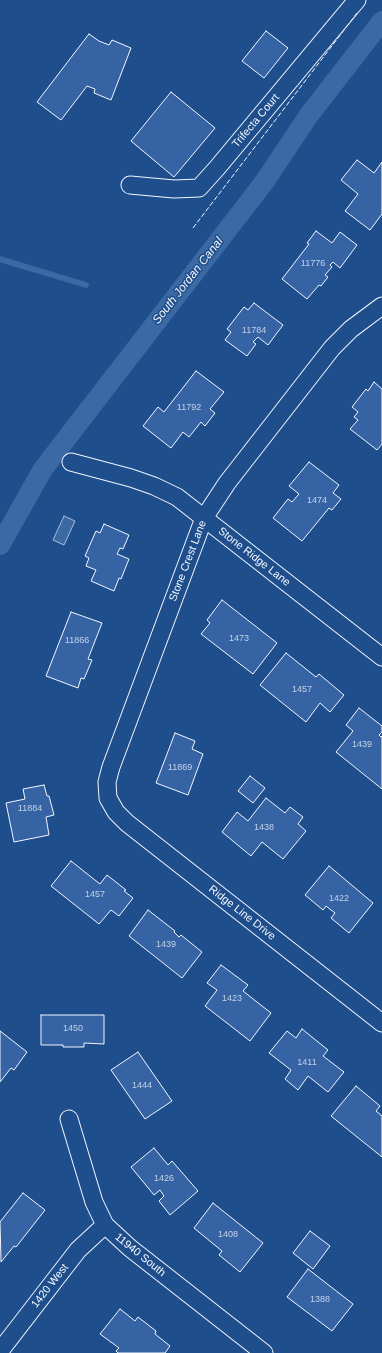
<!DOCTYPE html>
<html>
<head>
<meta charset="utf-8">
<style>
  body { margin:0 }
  canvas { display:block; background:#1f4e8c }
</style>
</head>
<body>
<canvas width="382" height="1353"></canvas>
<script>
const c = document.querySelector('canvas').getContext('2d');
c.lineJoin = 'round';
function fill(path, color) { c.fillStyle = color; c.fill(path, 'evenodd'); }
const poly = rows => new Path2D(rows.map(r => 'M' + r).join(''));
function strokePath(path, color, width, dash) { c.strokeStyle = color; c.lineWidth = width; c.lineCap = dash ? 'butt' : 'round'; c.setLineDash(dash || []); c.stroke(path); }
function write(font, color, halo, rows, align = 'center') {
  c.font = font + ' Arial,sans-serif'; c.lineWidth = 3; c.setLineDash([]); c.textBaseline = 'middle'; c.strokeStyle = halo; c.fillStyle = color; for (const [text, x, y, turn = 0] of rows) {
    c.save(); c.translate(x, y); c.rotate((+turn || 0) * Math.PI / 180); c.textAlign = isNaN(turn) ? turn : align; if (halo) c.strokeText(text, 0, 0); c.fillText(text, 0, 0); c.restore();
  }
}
const water = poly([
  [64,516,75,521,64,545,53,540,64,516]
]);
fill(water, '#3b69a3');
strokePath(water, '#a8bbd7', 1);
strokePath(poly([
  [0,259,86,285]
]), '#3b69a3', 6);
strokePath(poly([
  [0,545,43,469,265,181,309,115,382,21]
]), '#3b69a3', 20);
const building = poly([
  [266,31,288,48,264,78,242,61,266,31],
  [89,34,99,41,109,45,112,40,131,48,111,100,94,93,95,89,87,86,61,120,37,102,89,34],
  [171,92,215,128,174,177,131,141,171,92],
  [357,160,374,173,382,162,382,214,370,230,345,211,358,194,341,180,357,160],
  [316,231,332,243,340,232,357,245,340,268,333,262,330,265,332,267,325,275,328,277,321,286,319,285,307,299,282,279,309,244,307,243,316,231],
  [254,303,283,325,268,345,258,337,253,342,256,344,247,356,225,340,231,332,227,329,244,307,248,310,254,303],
  [196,371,224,392,210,409,215,413,205,426,201,422,189,437,183,432,171,448,143,426,158,407,164,412,196,371],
  [374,382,382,389,382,444,377,450,350,429,358,420,354,417,358,412,352,407,366,389,368,391,374,382],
  [309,462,339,485,333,493,341,499,332,510,329,508,302,541,273,518,288,499,292,502,299,494,289,486,309,462],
  [104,524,129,535,123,549,120,548,117,554,129,559,121,579,119,578,114,591,91,581,96,570,86,566,89,558,85,556,96,531,100,533,104,524],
  [222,600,277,643,253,674,201,634,210,623,207,620,222,600],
  [71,612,102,623,88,659,92,660,84,679,81,678,78,688,46,676,71,612],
  [286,653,316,677,319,674,344,695,330,712,320,703,306,722,260,685,286,653],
  [359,708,382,726,382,732,379,735,381,737,382,736,382,789,336,752,353,731,346,725,359,708],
  [175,733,195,741,192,749,203,754,188,795,156,783,175,733],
  [250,776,265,788,253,803,238,791,250,776],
  [44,785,47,796,49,796,54,815,46,817,49,835,14,842,6,803,25,799,23,789,44,785],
  [266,798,285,813,290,807,303,817,298,824,306,831,283,859,262,842,251,856,222,832,237,812,248,821,266,798],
  [71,861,100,884,107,875,126,890,124,891,133,898,119,916,111,910,99,924,51,886,71,861],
  [329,866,373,903,349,933,331,918,335,913,326,906,323,910,305,895,329,866],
  [148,910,175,931,174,932,179,937,181,935,202,952,182,978,129,936,148,910],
  [221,965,248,985,243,991,271,1013,250,1041,205,1006,217,990,207,983,221,965],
  [41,1015,104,1015,104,1044,84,1043,84,1047,63,1047,63,1045,41,1045,41,1015],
  [302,1029,328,1050,323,1056,344,1072,328,1092,308,1076,298,1090,285,1079,291,1070,269,1053,287,1031,296,1038,302,1029],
  [0,1031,27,1052,14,1070,11,1068,0,1082,0,1031],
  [138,1052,172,1101,145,1119,111,1070,138,1052],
  [356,1086,380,1106,376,1111,382,1116,382,1157,331,1116,356,1086],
  [154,1148,168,1165,172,1161,198,1191,170,1215,159,1201,164,1196,160,1190,154,1195,131,1167,154,1148],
  [23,1193,45,1210,16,1247,14,1246,1,1262,0,1222,23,1193],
  [213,1203,263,1243,240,1272,219,1255,222,1251,194,1228,213,1203],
  [310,1231,330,1246,313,1269,293,1253,310,1231],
  [308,1269,353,1304,332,1331,287,1297,308,1269],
  [120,1309,135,1321,138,1317,156,1331,155,1334,170,1346,165,1353,118,1353,116,1351,119,1348,100,1334,120,1309]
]);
fill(building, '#3563a3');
strokePath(building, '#f2f6ff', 1);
const street = poly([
  [130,185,174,189,199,188,217,168,357,0],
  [382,306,351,329,332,348,227,483,204,518,111,767,107,782,108,798,116,812,127,823,382,1023],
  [71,462,131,478,154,486,177,497,382,657],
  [69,1119,94,1202,105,1225,130,1248,264,1353],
  [0,1351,78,1250,105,1225]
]);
strokePath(street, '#f2f6ff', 19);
strokePath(street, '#1f4e8c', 17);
strokePath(poly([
  [193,228,357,13]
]), '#f2f6ff', 1, [5, 2]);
write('9px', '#c3d1e8', null, [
  ["11776",313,264],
  ["11784",254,331],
  ["11792",189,408],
  ["1474",317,501],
  ["1473",239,639],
  ["11866",77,641],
  ["1457",302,690],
  ["1439",362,745],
  ["11869",180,768],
  ["11884",30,809],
  ["1438",264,828],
  ["1457",95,895],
  ["1422",339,899],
  ["1439",166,945],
  ["1423",232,999],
  ["1450",73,1029],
  ["1411",307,1063],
  ["1444",142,1086],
  ["1426",164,1179],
  ["1408",228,1235],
  ["1388",320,1300]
]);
write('11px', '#f2f6ff', '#1f4e8c', [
  ["Trifecta Court",256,121,-50],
  ["Stone Ridge Lane",254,557,38],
  ["Stone Crest Lane",188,561,-69],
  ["Ridge Line Drive",242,913,38],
  ["11940 South",140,1255,39],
  ["1420 West",50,1286,-52]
]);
write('italic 12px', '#f2f6ff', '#1f4e8c', [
  ["South Jordan Canal",188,281,-52]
]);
</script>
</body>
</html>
